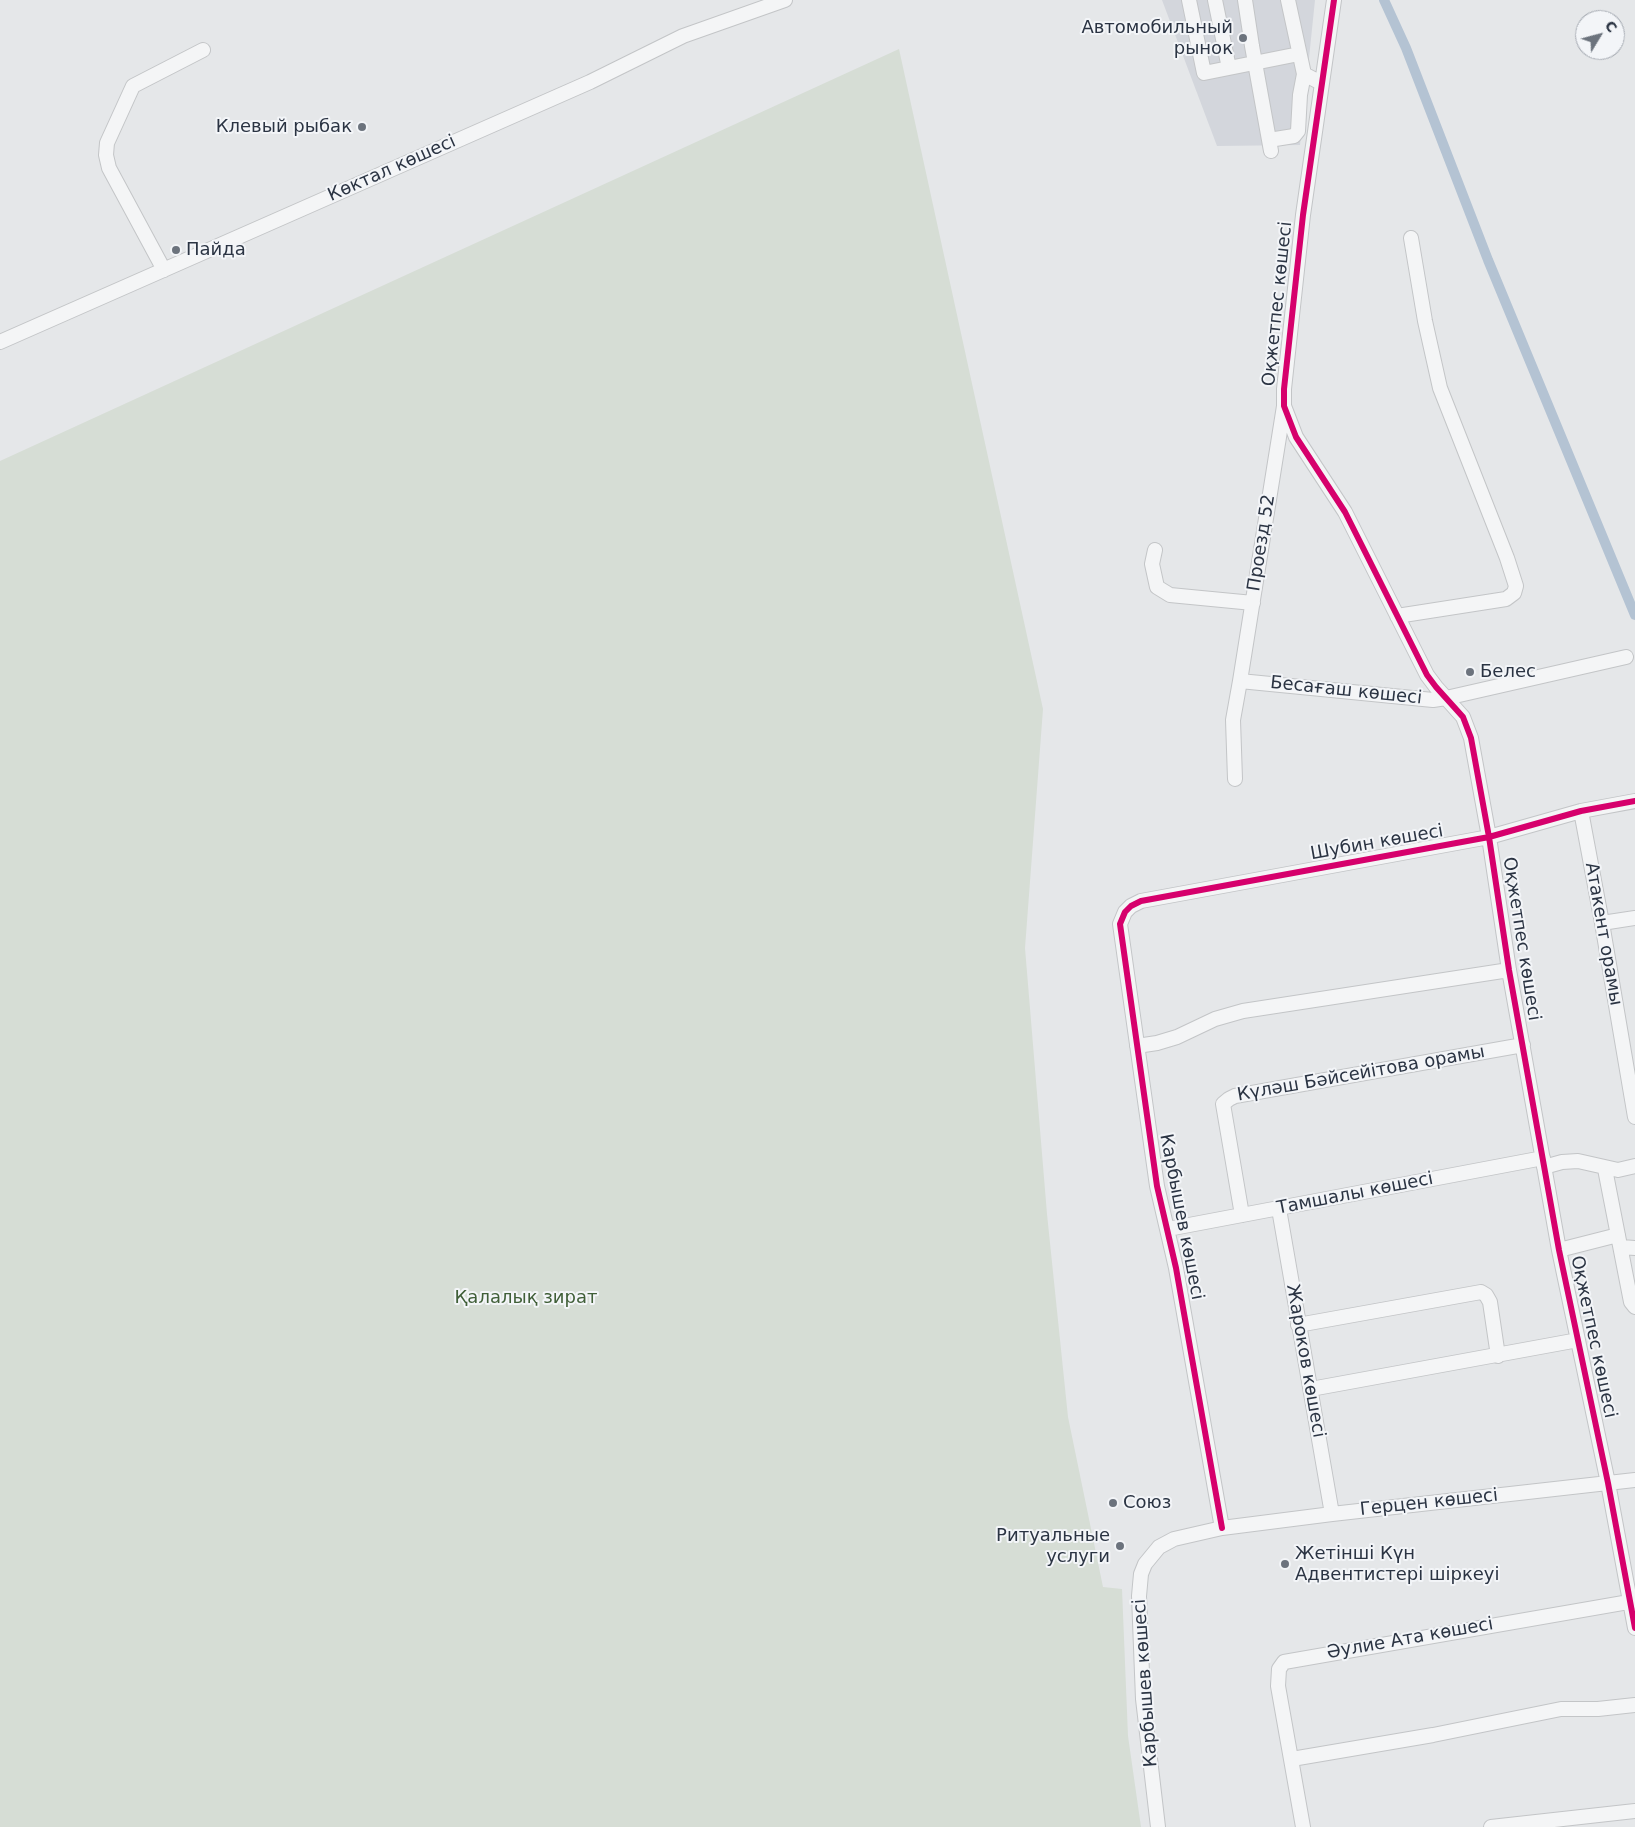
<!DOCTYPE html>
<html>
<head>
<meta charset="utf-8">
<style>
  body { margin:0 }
  #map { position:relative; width:1635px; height:1827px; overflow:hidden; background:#e5e7e9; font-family:"DejaVu Sans",sans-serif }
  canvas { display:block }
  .north { position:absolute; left:1575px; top:10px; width:50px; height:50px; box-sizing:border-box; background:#f3f5f8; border:1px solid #a3a8b0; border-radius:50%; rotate:53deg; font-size:14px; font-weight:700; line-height:20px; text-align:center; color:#2b3443 }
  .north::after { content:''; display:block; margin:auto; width:18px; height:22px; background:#6c737d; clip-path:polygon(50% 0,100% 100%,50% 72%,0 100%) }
</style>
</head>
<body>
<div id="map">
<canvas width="1635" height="1827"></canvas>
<div class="north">С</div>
</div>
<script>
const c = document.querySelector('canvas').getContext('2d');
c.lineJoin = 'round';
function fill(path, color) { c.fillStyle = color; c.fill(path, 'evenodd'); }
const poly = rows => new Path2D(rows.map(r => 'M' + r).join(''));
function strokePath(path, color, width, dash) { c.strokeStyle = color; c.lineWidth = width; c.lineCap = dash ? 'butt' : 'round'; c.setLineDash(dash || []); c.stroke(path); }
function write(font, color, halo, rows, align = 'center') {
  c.font = font + ' "DejaVu Sans",sans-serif'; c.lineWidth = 4; c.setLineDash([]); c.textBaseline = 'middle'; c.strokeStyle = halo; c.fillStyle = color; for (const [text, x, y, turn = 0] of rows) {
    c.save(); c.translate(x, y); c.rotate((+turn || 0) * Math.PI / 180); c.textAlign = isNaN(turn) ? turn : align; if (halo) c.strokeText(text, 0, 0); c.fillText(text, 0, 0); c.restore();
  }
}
fill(poly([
  [1162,0,1315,0,1300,145,1217,146]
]), '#d3d6dc');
fill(poly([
  [899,49,1043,709,1025,948,1047,1214,1068,1417,1103,1587,1122,1589,1128,1736,1141,1827,0,1827,0,461]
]), '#d6ddd5');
strokePath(poly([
  [1384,0,1406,48,1488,260,1635,615]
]), '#b4c3d3', 10);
const minor = poly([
  [1189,0,1204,73,1299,54],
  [1215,0,1229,68],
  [1245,0,1252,46,1271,151],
  [1288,0,1304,74,1321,83],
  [1334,0,1303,215,1284,389,1284,406,1296,437,1345,512,1427,675,1436,687,1463,717,1471,738,1489,837,1509,970,1559,1250,1608,1483,1635,1628],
  [1269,140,1294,136,1298,131,1300,95,1304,74],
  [164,270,109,168,106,155,107,143,133,86,203,50],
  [0,342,590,82,683,36,785,0],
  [1155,550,1152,564,1157,587,1170,595,1253,603],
  [1397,616,1506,599,1514,593,1516,586,1507,558,1440,388,1425,321,1411,238],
  [1240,681,1433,700,1446,698,1626,657],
  [1235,779,1233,720,1240,681,1284,406],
  [1581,811,1602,923,1635,1117],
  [1602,923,1635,918],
  [1137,1046,1157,1043,1177,1037,1215,1019,1243,1011,1509,970],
  [1544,1167,1562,1162,1578,1161,1618,1170,1635,1166],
  [1605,1169,1631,1302,1635,1307],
  [1279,1209,1332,1514],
  [1242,1215,1223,1104,1229,1099,1235,1096,1523,1045],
  [1168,1229,1543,1158],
  [1621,1247,1635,1248],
  [1559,1250,1618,1235],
  [1298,1325,1481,1292,1486,1295,1490,1302,1498,1356],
  [1311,1389,1578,1340],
  [1222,1528,1176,1268,1157,1186,1120,924,1125,912,1131,906,1141,901,1489,837,1581,811,1635,801],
  [1292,1759,1433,1735,1561,1709,1598,1709,1635,1705],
  [1158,1827,1143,1699,1139,1596,1141,1574,1145,1564,1159,1547,1174,1539,1222,1528,1332,1514,1635,1480],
  [1303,1827,1278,1686,1279,1669,1284,1662,1635,1601],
  [1491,1827,1635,1811]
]);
strokePath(minor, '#c3c5c7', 16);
strokePath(minor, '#f4f5f6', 14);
strokePath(poly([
  [1334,0,1303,215,1284,389,1284,406,1296,437,1345,512,1427,675,1436,687,1463,717,1471,738,1489,837,1509,970,1559,1250,1608,1483,1635,1628],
  [1222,1528,1176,1268,1157,1186,1120,924,1125,912,1131,906,1141,901,1489,837,1581,811,1635,801]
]), '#d6006c', 6);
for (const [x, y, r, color] of [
  [1243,38,5,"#6c737d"],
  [362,127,5,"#6c737d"],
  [176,250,5,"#6c737d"],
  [1470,672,5,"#6c737d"],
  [1113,1503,5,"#6c737d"],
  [1120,1546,5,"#6c737d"],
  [1285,1564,5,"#6c737d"]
]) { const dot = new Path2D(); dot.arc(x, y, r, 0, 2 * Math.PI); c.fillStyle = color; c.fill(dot); strokePath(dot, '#f3f5f8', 2); }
write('18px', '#2b3443', '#f3f5f8', [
  ["Автомобильный",1233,28,"right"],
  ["рынок",1233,49,"right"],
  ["Клевый рыбак",352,127,"right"],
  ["Пайда",186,250],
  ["Белес",1480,672],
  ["Союз",1123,1503],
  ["Ритуальные",1110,1536,"right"],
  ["услуги",1110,1557,"right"],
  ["Жетінші Күн",1295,1554],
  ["Адвентистері шіркеуі",1295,1575]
], 'left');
write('18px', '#2b3443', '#f3f5f8', [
  ["Көктал көшесі",392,169,-24],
  ["Оқжетпес көшесі",1278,304,-84],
  ["Проезд 52",1262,543,-81],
  ["Бесағаш көшесі",1346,691,6],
  ["Шубин көшесі",1377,843,-10],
  ["Атакент орамы",1603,934,80],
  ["Оқжетпес көшесі",1521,939,81],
  ["Күләш Бәйсейітова орамы",1361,1074,-10],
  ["Тамшалы көшесі",1355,1194,-11],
  ["Карбышев көшесі",1181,1217,79],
  ["Оқжетпес көшесі",1593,1337,78],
  ["Жароков көшесі",1305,1361,80],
  ["Герцен көшесі",1429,1503,-6],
  ["Әулие Ата көшесі",1410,1639,-10],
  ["Карбышев көшесі",1146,1683,-94]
]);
write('18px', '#405f38', '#f3f5f8', [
  ["Қалалық зират",526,1298]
]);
</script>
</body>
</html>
